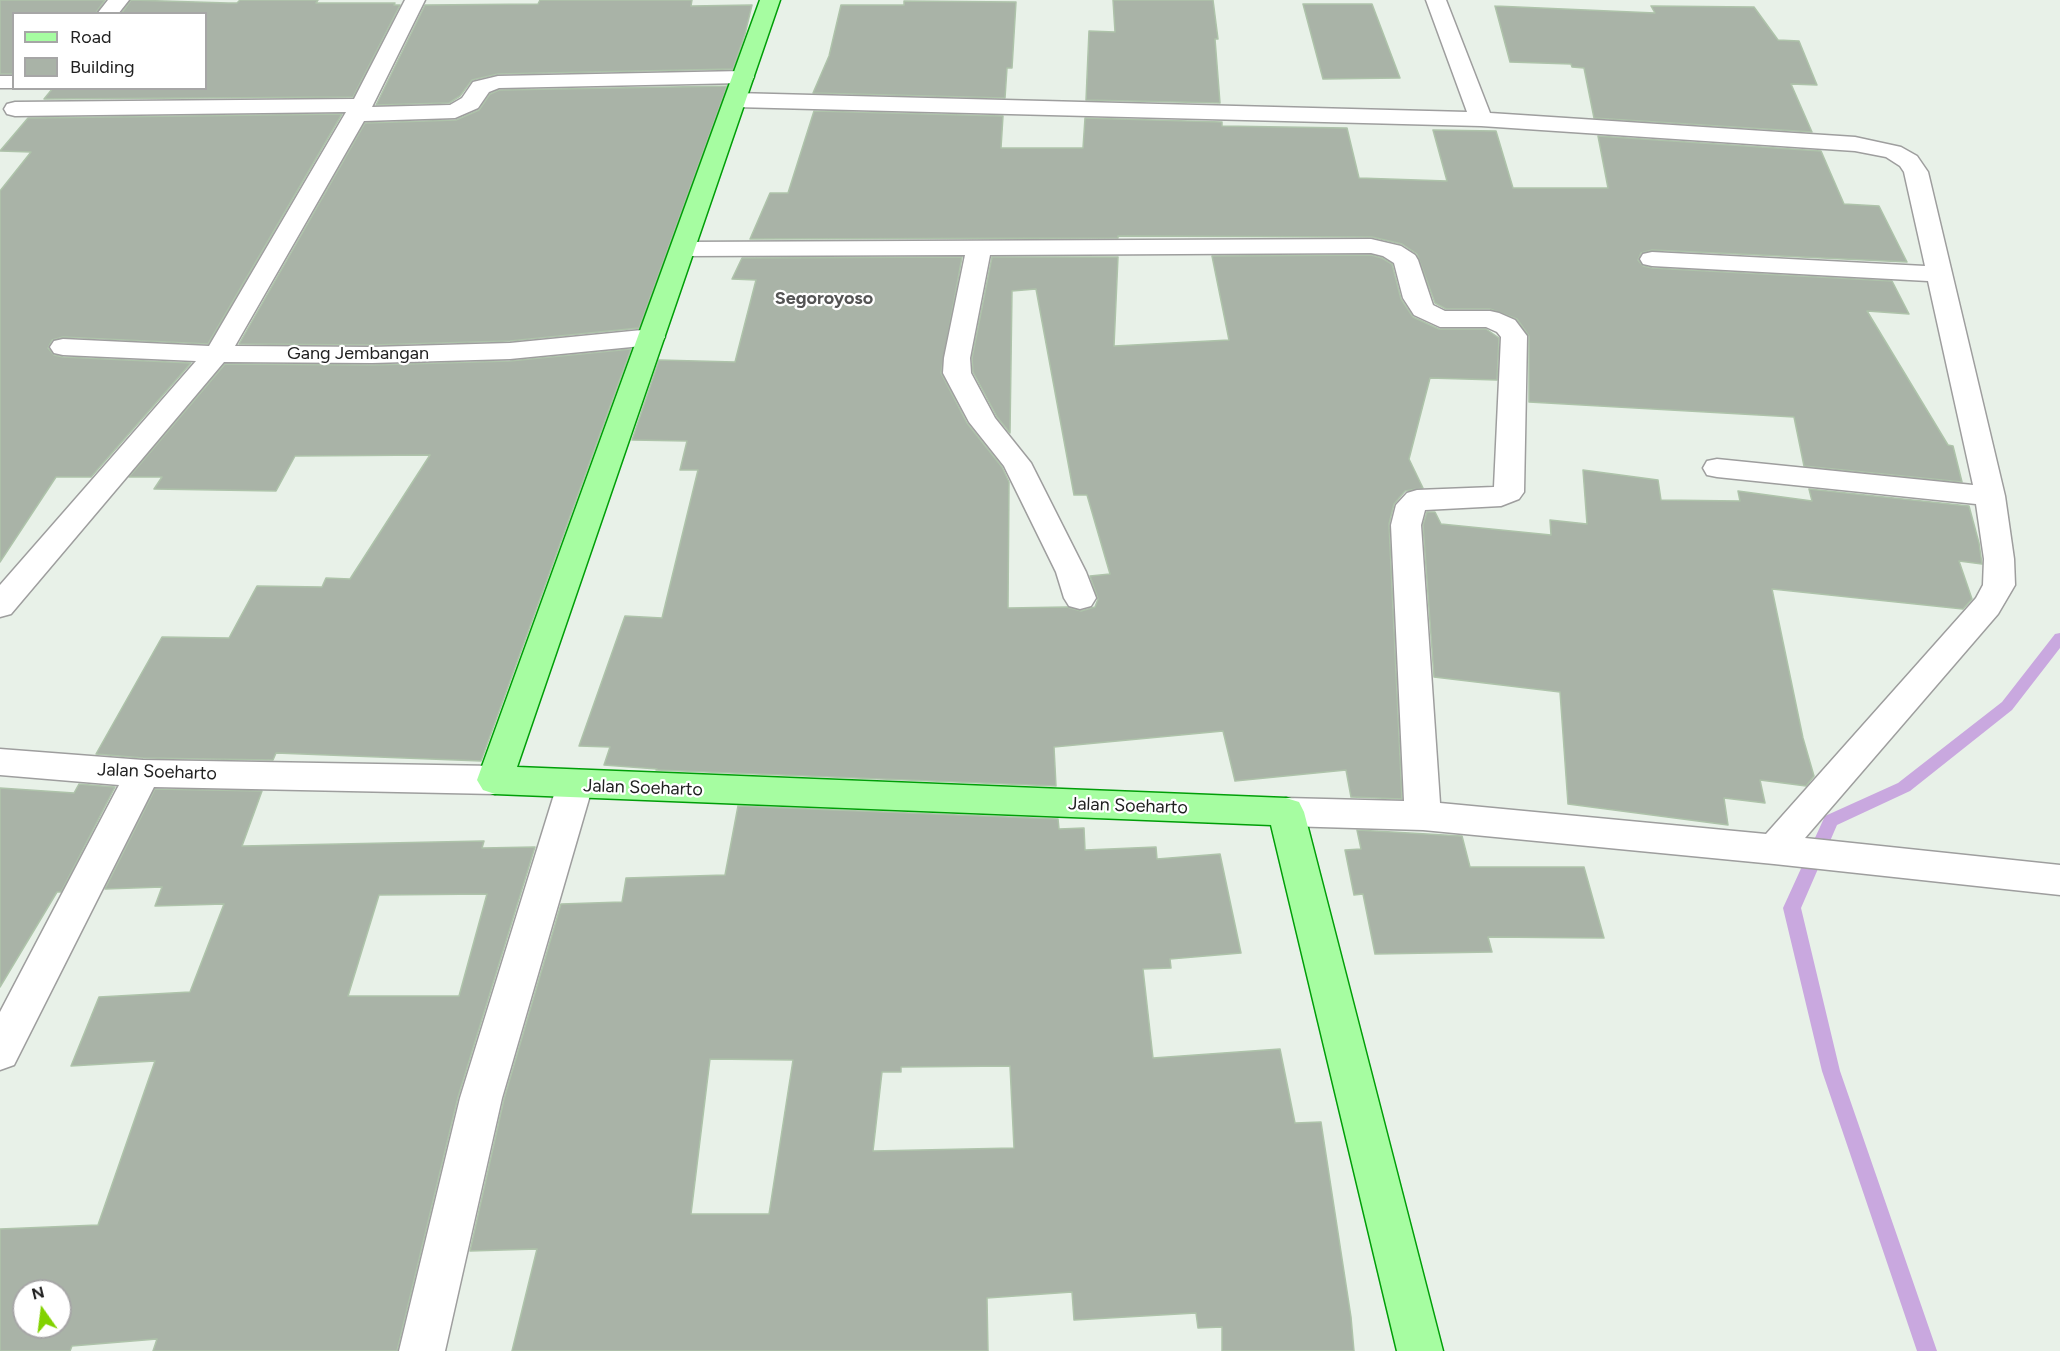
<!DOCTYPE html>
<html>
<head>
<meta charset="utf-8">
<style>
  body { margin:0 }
  #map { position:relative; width:2060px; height:1351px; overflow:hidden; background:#e8f1e8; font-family:Figtree,sans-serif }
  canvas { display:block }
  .legend { position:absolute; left:12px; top:12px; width:195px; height:78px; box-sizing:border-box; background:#fff; border:2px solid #a6a6a6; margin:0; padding:8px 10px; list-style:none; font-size:18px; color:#212121 }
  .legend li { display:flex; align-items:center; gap:12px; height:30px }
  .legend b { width:30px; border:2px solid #a6a6a6 }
  .north { position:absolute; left:12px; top:1279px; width:60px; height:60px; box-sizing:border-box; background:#fff; border:2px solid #a6a6a6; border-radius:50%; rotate:346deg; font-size:16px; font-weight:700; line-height:24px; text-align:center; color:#212121 }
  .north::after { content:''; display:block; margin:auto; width:21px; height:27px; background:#82d200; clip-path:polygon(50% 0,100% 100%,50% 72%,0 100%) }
</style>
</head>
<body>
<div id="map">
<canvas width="2060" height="1351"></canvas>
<ul class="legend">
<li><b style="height:8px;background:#a6fda1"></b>Road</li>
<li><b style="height:16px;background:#a9b3a7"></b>Building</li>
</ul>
<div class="north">N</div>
</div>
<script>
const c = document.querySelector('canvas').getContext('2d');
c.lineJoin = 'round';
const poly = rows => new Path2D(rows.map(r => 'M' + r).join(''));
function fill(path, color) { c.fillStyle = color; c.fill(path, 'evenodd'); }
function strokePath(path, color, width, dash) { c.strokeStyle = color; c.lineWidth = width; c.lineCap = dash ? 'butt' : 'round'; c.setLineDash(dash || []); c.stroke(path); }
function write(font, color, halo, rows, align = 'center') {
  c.font = font + ' Figtree,sans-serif'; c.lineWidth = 4.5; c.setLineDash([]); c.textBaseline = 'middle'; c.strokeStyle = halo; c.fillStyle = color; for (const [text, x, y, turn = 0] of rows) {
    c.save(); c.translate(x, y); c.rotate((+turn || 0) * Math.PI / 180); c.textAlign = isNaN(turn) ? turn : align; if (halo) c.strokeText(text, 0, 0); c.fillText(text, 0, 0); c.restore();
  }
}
fill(poly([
  [2060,633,2060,648,2012,710,1910,791,1837,825,1801,908,1840,1071,1937,1351,1917,1351,1822,1071,1783,908,1825,816,1898,783,2002,702,2055,634,2060,633]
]), '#c9a8df');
const building = poly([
  [0,0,105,0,95,14,14,14,14,74,0,74,0,0],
  [131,0,228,3,237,3,240,0,318,0,316,3,395,3,394,5,400,5,353,97,44,99,53,88,206,88,206,14,121,14,131,0],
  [540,0,692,0,691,6,752,5,745,34,733,69,498,74,472,80,460,96,449,103,376,105,425,5,538,4,540,0],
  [1113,0,1213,0,1218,39,1215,39,1220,103,1086,100,1089,31,1115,32,1113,0],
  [904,1,1016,2,1012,68,1007,68,1005,98,813,93,829,56,841,5,904,5,904,1],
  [1303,4,1372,4,1400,78,1323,79,1303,4],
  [1495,6,1655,13,1651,6,1754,7,1778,40,1799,41,1817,85,1791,84,1812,132,1594,118,1584,68,1572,67,1571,64,1510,62,1495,6],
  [727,86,639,328,510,341,372,345,239,344,365,123,456,120,479,110,490,94,499,90,727,86],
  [814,111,1003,116,1001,148,1083,148,1085,118,1222,122,1222,126,1347,128,1359,178,1447,181,1433,130,1496,131,1513,188,1608,188,1598,136,1821,151,1844,204,1879,206,1907,262,1652,250,1641,253,1638,260,1643,266,1652,268,1892,281,1909,314,1867,311,1948,445,1953,446,1962,482,1804,466,1794,417,1529,402,1529,336,1517,319,1490,309,1446,309,1435,303,1417,254,1402,244,1372,237,1118,236,1118,238,750,239,770,193,788,193,814,111],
  [342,114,208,344,63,337,52,340,48,348,54,355,63,357,191,363,91,477,56,477,0,562,0,191,31,152,0,151,28,118,342,114],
  [1371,255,1382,258,1392,264,1401,299,1413,317,1439,329,1486,329,1499,338,1497,380,1430,378,1409,459,1423,488,1405,491,1394,504,1389,524,1402,799,1351,797,1346,770,1235,781,1223,731,1054,747,1056,786,656,770,657,769,604,765,610,747,579,746,625,616,662,618,698,470,680,470,687,441,632,440,659,360,735,362,756,280,732,279,742,258,962,257,941,373,967,423,1002,467,1009,482,1008,608,1067,607,1081,611,1095,607,1098,599,1090,576,1110,574,1087,495,1074,495,1036,289,1012,291,1010,433,997,417,973,372,972,358,992,257,1118,257,1114,346,1229,340,1212,256,1371,255],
  [631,349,481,761,276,753,273,760,143,758,96,754,162,637,229,638,257,586,322,587,326,578,350,579,430,455,295,456,276,491,154,489,162,477,129,477,225,364,372,365,510,361,631,349],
  [1583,470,1658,480,1661,500,1740,501,1738,491,1812,501,1809,489,1969,506,1979,543,1982,564,1959,561,1972,599,1963,609,1772,589,1803,738,1814,776,1806,786,1760,780,1765,803,1724,798,1728,825,1568,804,1560,692,1434,677,1423,525,1427,512,1435,512,1441,524,1551,535,1550,520,1587,524,1583,470],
  [79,784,115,787,61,892,57,892,0,987,0,788,74,793,79,784],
  [155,789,262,791,242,846,484,841,482,848,535,847,458,1097,397,1351,153,1351,157,1339,72,1346,70,1351,0,1351,0,1229,98,1225,155,1061,71,1066,99,997,190,992,224,904,155,906,162,887,105,889,155,789],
  [487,894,459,996,348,996,379,895,487,894],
  [24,1291,60,1291,60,1327,24,1327,24,1291],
  [738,806,1058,819,1059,829,1084,828,1085,850,1156,847,1157,859,1220,854,1241,953,1170,959,1171,968,1143,969,1153,1058,1280,1049,1295,1123,1321,1122,1351,1317,1354,1351,1222,1351,1222,1327,1198,1328,1196,1313,1074,1320,1072,1292,987,1298,988,1351,512,1351,537,1249,470,1251,504,1099,561,904,622,902,626,878,725,875,738,806],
  [710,1059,793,1060,769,1214,691,1214,710,1059],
  [1010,1066,1014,1148,873,1151,882,1072,901,1072,901,1067,1010,1066],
  [1357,830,1462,836,1470,867,1584,867,1604,938,1488,937,1492,952,1375,954,1363,894,1354,895,1345,850,1361,849,1357,830]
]);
fill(building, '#a9b3a7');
strokePath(building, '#aec3aa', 1.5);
const minor = poly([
  [108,0,129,0,118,14,97,14,108,0],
  [405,0,425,0,372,107,450,105,462,98,473,82,498,76,743,71,751,72,754,77,751,82,743,83,499,88,489,92,478,108,455,118,364,121,235,346,372,347,510,343,652,329,661,331,665,337,661,343,652,345,510,359,372,363,224,362,11,614,0,617,0,585,196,361,63,355,54,353,50,347,54,341,63,339,209,346,346,112,15,116,7,114,4,109,7,104,15,102,354,99,405,0],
  [1426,0,1446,0,1490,113,1855,137,1901,147,1917,156,1928,172,2005,496,2014,559,2015,585,1998,614,1805,838,2060,865,2060,895,1774,864,1423,830,1286,826,1273,822,1268,812,1273,802,1286,798,1404,801,1391,525,1396,505,1407,493,1417,490,1494,487,1501,337,1497,332,1486,327,1440,327,1414,315,1403,298,1394,263,1383,256,1371,253,990,255,970,358,971,373,995,418,1031,463,1086,572,1096,598,1091,606,1080,609,1069,606,1064,598,1056,572,1004,466,969,422,943,373,944,358,965,255,683,256,674,254,671,249,674,244,683,242,1371,239,1401,246,1415,255,1418,260,1433,305,1445,311,1490,311,1499,313,1515,320,1527,336,1524,492,1519,499,1501,506,1425,510,1421,525,1440,803,1766,834,1976,598,1983,585,1984,559,1976,504,1717,477,1707,475,1703,468,1707,461,1717,459,1973,485,1928,281,1652,266,1643,264,1640,259,1643,254,1652,252,1925,266,1904,172,1900,166,1886,157,1855,151,1481,126,735,107,727,105,724,100,727,95,735,93,1467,112,1426,0],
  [0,76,14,76,14,88,0,88,0,76],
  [0,749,143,760,495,766,507,770,513,780,507,790,495,794,154,787,14,1065,0,1070,0,1012,119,785,0,775,0,749],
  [575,771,587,775,593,785,502,1098,445,1351,399,1351,460,1098,557,785,563,775,575,771]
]);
const major = poly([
  [760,0,780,0,517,767,1286,798,1299,802,1304,812,1443,1351,1397,1351,1271,825,495,794,483,790,477,780,760,0]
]);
strokePath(minor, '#9e9e9e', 3);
strokePath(major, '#009e08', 3);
fill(minor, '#fff');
fill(major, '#a6fda1');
write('bold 18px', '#545454', '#fff', [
  ["Segoroyoso",824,299]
]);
write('18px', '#212121', '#fff', [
  ["Gang Jembangan",358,354],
  ["Jalan Soeharto",157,772,2],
  ["Jalan Soeharto",643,788,2],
  ["Jalan Soeharto",1128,806,2]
]);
</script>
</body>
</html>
